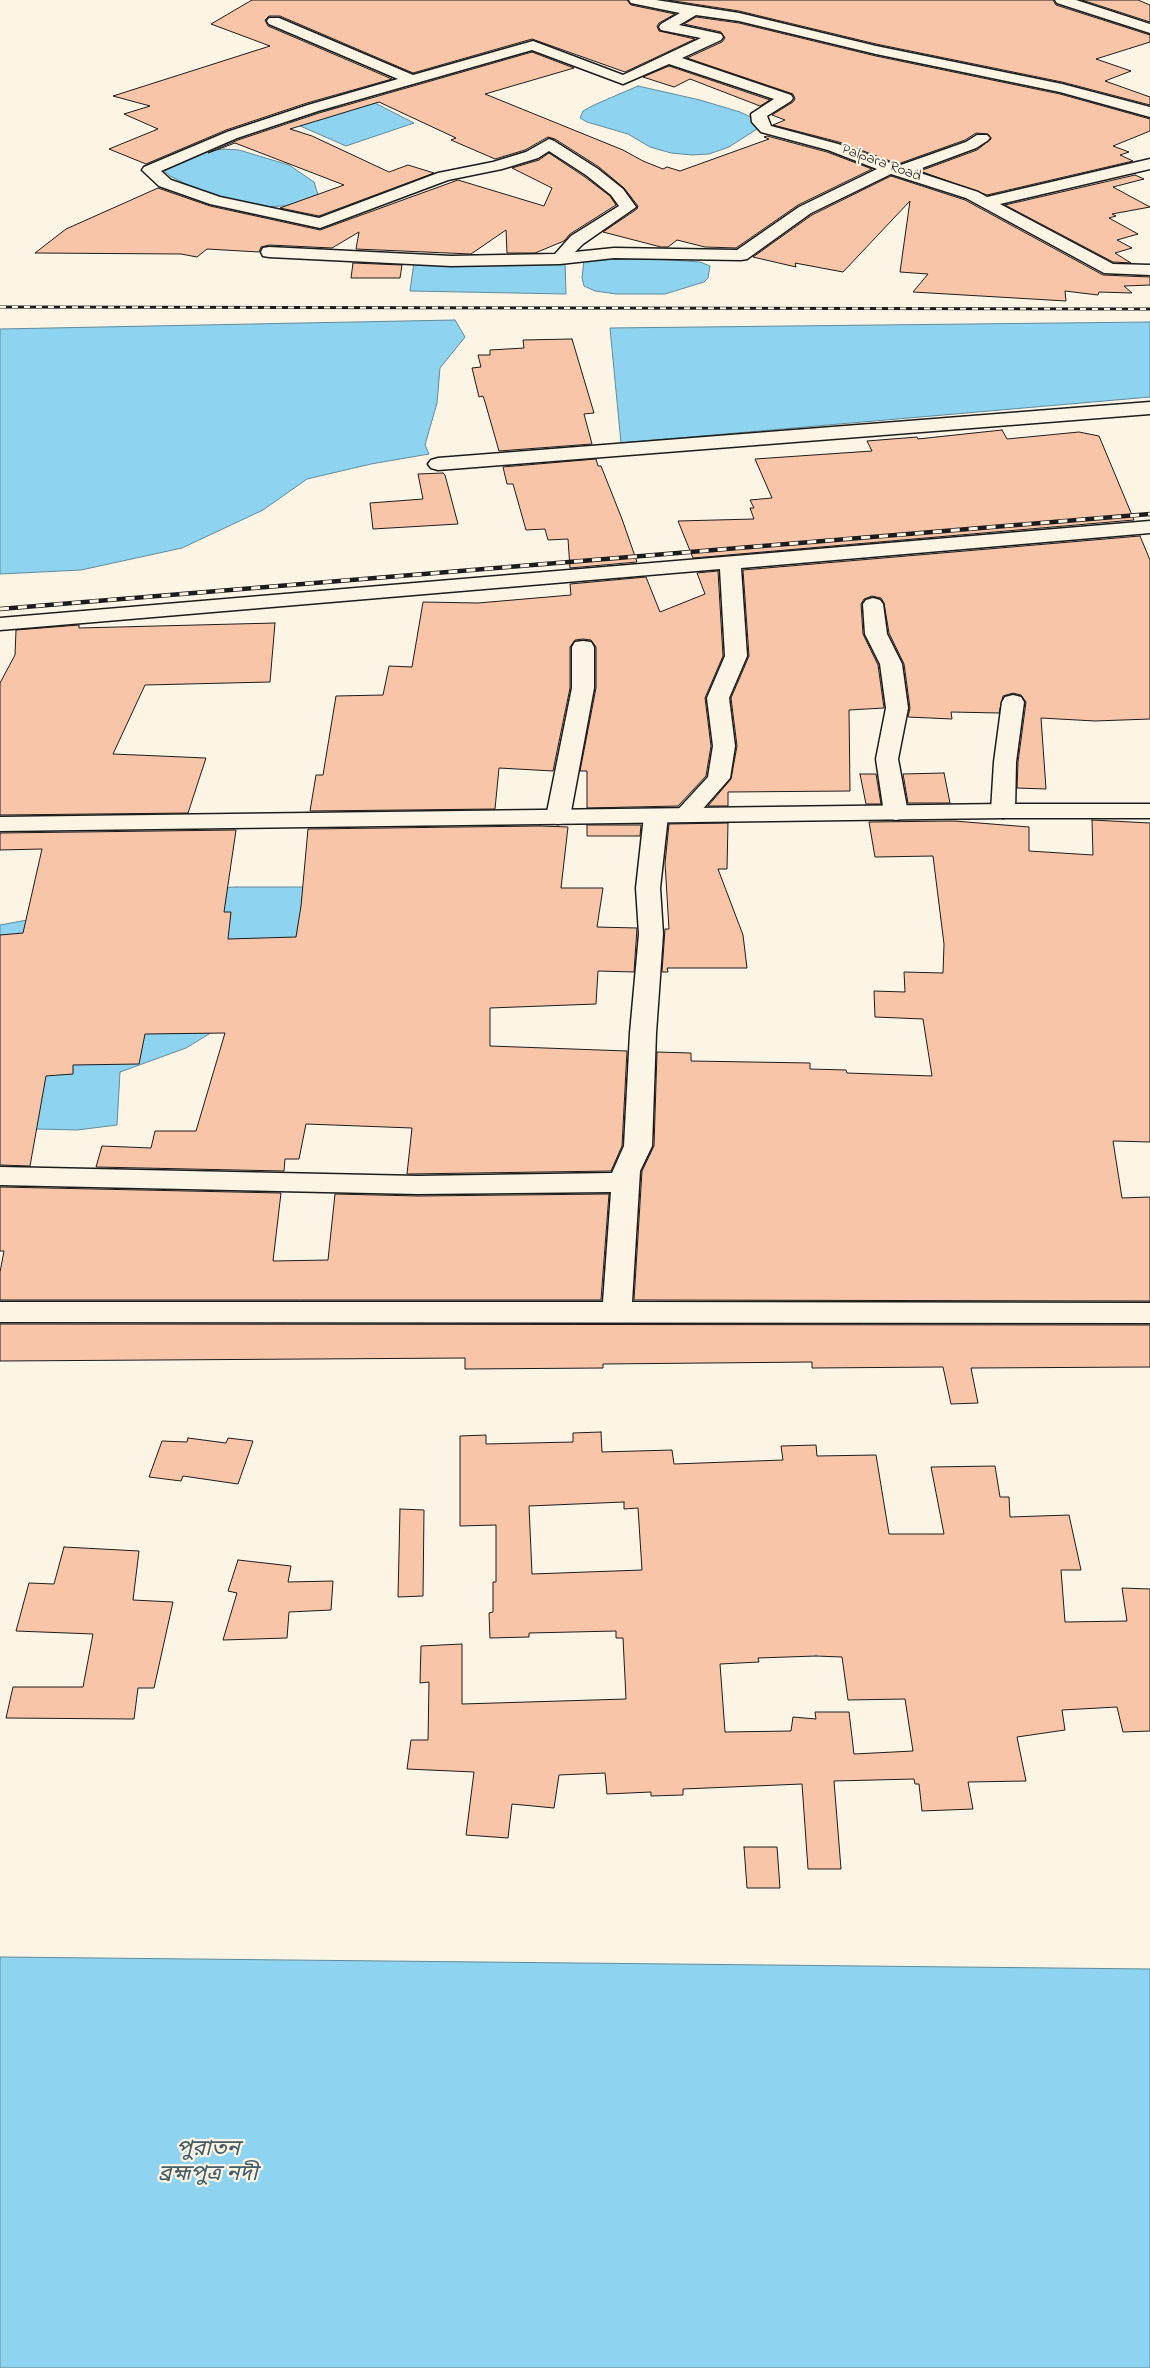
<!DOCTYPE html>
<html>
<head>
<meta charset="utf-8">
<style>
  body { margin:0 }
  canvas { display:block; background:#fcf5e5 }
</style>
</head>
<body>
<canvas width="1150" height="2368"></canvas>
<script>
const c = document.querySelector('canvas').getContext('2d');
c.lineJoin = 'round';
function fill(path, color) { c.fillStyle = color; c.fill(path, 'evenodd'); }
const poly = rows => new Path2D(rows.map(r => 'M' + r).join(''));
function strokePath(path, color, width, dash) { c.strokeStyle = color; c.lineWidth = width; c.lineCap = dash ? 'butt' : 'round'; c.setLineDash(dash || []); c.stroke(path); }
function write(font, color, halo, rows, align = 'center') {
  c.font = font + ' "Indie Flower","Noto Sans Bengali",sans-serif'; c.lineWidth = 4.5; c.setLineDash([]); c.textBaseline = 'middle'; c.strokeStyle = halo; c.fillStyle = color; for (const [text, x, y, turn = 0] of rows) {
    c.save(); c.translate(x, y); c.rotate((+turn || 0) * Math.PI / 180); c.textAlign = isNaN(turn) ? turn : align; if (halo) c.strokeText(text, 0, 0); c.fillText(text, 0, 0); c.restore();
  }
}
const water = poly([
  [638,86,700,100,740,112,757,120,757,129,729,147,709,154,692,155,671,153,650,147,628,134,587,122,580,118,583,111,594,105,638,86],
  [361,103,375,103,414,123,346,146,291,122,305,114,361,103],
  [224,149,239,150,289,165,314,182,319,198,308,205,257,207,206,194,170,176,161,168,202,152,224,149],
  [657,259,700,262,710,266,708,278,704,282,665,294,616,294,595,291,584,286,582,278,584,260,657,259],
  [565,260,566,294,410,291,414,262,565,260],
  [455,320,465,337,440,368,437,403,425,445,429,454,371,464,307,479,263,510,182,548,81,570,0,574,0,329,455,320],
  [1150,322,1150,397,621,443,610,328,1150,322],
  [237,887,373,887,227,1023,186,1048,120,1072,117,1125,77,1130,0,1128,0,925,49,916,155,890,237,887],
  [0,1957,1150,1969,1150,2368,0,2368,0,1957]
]);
fill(water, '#8ed4f0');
strokePath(water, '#608a9b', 1);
const building = poly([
  [252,0,627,0,631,5,675,14,659,23,657,26,659,31,695,39,625,72,532,39,413,73,280,16,269,16,265,20,268,26,392,79,307,103,226,130,146,164,109,149,158,129,124,114,150,106,113,96,270,46,211,24,252,0],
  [668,0,1053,0,1056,5,1150,35,1150,42,1096,59,1131,71,1105,81,1150,97,1150,105,1062,82,876,44,739,11,668,0],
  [1082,0,1138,0,1150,5,1150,22,1082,0],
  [696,17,739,23,876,56,1060,94,1150,119,1150,131,1113,146,1129,152,1120,155,1133,161,987,195,920,171,977,150,991,139,988,134,976,133,965,140,898,164,839,142,773,125,785,120,772,115,793,102,795,99,793,94,687,58,722,42,725,38,721,32,684,24,696,17],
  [532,52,574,68,485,94,623,150,643,161,663,169,667,167,680,171,769,139,764,137,767,136,827,152,872,169,798,205,736,248,705,247,677,240,668,247,661,247,603,232,637,209,638,206,624,188,599,167,555,139,548,137,525,150,495,159,451,140,456,138,379,102,290,129,312,136,389,172,408,165,434,173,319,216,280,208,344,185,235,143,208,153,238,140,319,113,532,52],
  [669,66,770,100,760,106,690,79,674,87,643,77,669,66],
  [549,153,585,177,610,196,616,205,570,234,564,241,535,253,507,253,506,230,471,254,356,249,359,232,332,248,269,245,261,247,259,252,207,249,197,257,181,254,35,253,66,229,158,188,210,206,320,230,458,180,544,206,552,188,512,168,539,160,549,153],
  [1135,175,1144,179,1113,187,1150,207,1112,214,1116,216,1109,218,1138,234,1117,240,1132,248,1115,253,1131,263,1113,262,1005,205,1135,175],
  [891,176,965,200,1103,275,1150,277,1150,285,1124,286,1132,293,1099,292,1098,295,1065,291,1066,301,913,292,928,274,900,272,910,201,843,272,795,263,796,267,753,257,812,215,891,176],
  [353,263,402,265,400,278,351,278,353,263],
  [572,339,594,413,584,414,592,444,499,451,485,402,483,396,479,397,472,368,481,367,478,355,490,355,490,350,524,348,523,340,572,339],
  [1002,430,1007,439,1079,432,1099,436,1134,520,693,558,678,521,754,519,750,508,754,508,750,500,772,498,755,459,872,451,867,441,917,437,918,439,1002,430],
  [596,459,598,466,601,466,622,519,637,562,570,568,568,539,548,540,545,529,526,530,513,484,507,484,503,467,596,459],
  [443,473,445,475,458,524,373,529,370,503,423,499,418,474,443,473],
  [1140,536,1150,560,1150,719,1095,721,1041,718,1046,789,1017,788,1018,762,1026,702,1021,695,1013,693,1003,696,999,713,951,712,952,719,908,717,910,708,904,664,889,633,884,603,881,598,872,596,864,599,861,604,863,634,878,665,884,708,849,710,850,791,728,792,728,806,708,806,731,779,737,746,731,698,749,656,743,570,1140,536],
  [718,571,723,656,705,698,711,746,706,776,678,806,587,808,587,771,580,771,596,688,596,647,591,640,583,639,575,640,570,647,570,688,553,771,499,768,495,809,310,811,316,775,323,775,336,696,383,695,389,666,412,667,423,602,478,603,571,595,570,584,646,577,660,612,705,594,697,573,718,571],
  [275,623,270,682,145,685,113,754,206,758,188,813,0,815,0,683,15,655,16,630,79,625,79,628,275,623],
  [944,773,950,803,908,803,903,774,944,773],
  [860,774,876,774,881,804,866,804,860,774],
  [1092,820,1150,823,1150,1142,1113,1141,1122,1198,1150,1197,1150,1301,634,1300,642,1171,654,1146,657,1052,691,1053,691,1061,810,1063,810,1069,846,1070,847,1073,932,1076,923,1019,875,1017,874,991,905,992,904,972,943,973,944,944,933,856,875,857,869,822,954,821,1029,827,1029,851,1093,855,1092,820],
  [728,823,727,869,718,869,743,935,747,968,667,968,668,972,662,972,665,929,669,929,665,863,669,824,728,823],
  [587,825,641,825,640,836,587,836,587,825],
  [540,826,568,827,561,888,603,888,597,927,637,928,634,972,598,971,596,1004,490,1008,490,1046,627,1051,622,1146,611,1171,407,1174,412,1128,306,1124,299,1159,285,1159,284,1171,96,1167,102,1146,151,1148,155,1131,196,1131,225,1033,145,1034,139,1064,73,1065,73,1074,46,1076,30,1166,0,1165,0,935,23,933,42,849,0,850,0,833,236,830,224,912,231,912,228,939,296,937,301,906,308,829,540,826],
  [0,1187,281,1193,273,1261,328,1260,335,1194,418,1196,609,1194,601,1300,0,1300,0,1272,4,1251,0,1251,0,1187],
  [0,1324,1150,1325,1150,1367,971,1368,978,1403,951,1404,943,1367,812,1368,812,1362,603,1364,603,1368,465,1369,465,1358,0,1361,0,1324],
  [601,1432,602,1452,672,1450,674,1464,783,1460,781,1446,816,1445,817,1456,876,1455,889,1534,944,1534,931,1467,995,1466,1000,1497,1009,1497,1010,1517,1069,1515,1081,1570,1061,1570,1065,1622,1127,1621,1122,1588,1150,1589,1150,1731,1123,1732,1117,1707,1062,1710,1065,1730,1017,1737,1026,1781,968,1782,973,1809,922,1811,919,1784,915,1784,914,1779,834,1781,841,1869,808,1869,802,1784,683,1789,683,1795,651,1796,651,1792,607,1794,605,1773,559,1775,554,1808,512,1804,508,1838,466,1835,474,1772,407,1769,411,1740,428,1740,429,1682,420,1683,421,1646,462,1644,462,1704,626,1699,623,1638,616,1638,616,1631,529,1633,529,1637,490,1638,489,1613,493,1612,493,1582,496,1582,496,1525,460,1526,460,1436,486,1435,486,1444,573,1442,573,1433,601,1432],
  [624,1502,624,1509,638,1508,642,1570,532,1574,529,1506,624,1502],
  [816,1656,842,1657,848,1700,905,1699,913,1751,854,1754,849,1712,815,1712,816,1719,793,1717,791,1731,725,1732,720,1664,759,1662,758,1658,816,1656],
  [188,1438,226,1443,228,1438,253,1441,238,1484,183,1476,181,1481,149,1477,162,1441,187,1442,188,1438],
  [400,1509,424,1510,423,1596,398,1597,400,1509],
  [64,1547,139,1551,133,1600,173,1602,154,1688,138,1688,134,1719,6,1718,13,1687,83,1687,93,1634,16,1631,29,1583,54,1584,64,1547],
  [238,1560,291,1566,288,1582,333,1581,331,1610,289,1612,287,1638,223,1640,237,1593,228,1591,238,1560],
  [744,1847,777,1847,780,1888,747,1888,744,1847]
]);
fill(building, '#f8c5a9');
strokePath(building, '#1c1c1c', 1);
const minor = poly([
  [629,0,656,0,739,13,876,46,1062,84,1150,107,1150,117,1060,92,876,54,739,21,696,15,679,25,721,34,723,37,721,40,682,58,791,95,793,98,791,101,767,116,771,126,838,144,898,166,966,142,977,135,987,135,990,138,987,141,976,148,914,171,978,192,987,197,1150,159,1150,169,1000,204,1113,264,1150,265,1150,275,1104,273,966,198,891,174,811,213,747,259,741,260,614,258,560,264,451,266,269,257,263,256,261,252,263,248,269,247,451,256,555,254,571,236,619,206,611,195,586,175,549,151,538,158,502,169,448,180,320,228,210,204,159,186,142,170,144,167,227,132,308,105,398,79,269,24,267,21,269,18,279,18,413,75,533,41,623,75,701,38,661,30,659,27,661,24,680,13,631,3,629,0],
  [532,50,623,84,669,64,774,99,751,114,752,122,761,132,828,150,877,169,799,207,737,250,614,248,575,252,583,244,636,207,623,189,598,169,554,141,549,139,526,152,493,162,438,173,319,218,220,197,171,180,161,171,237,138,318,111,532,50],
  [1055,0,1076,0,1150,24,1150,33,1057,3,1055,0],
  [1150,402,1150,414,438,470,431,468,428,464,431,460,438,458,1150,402],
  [1150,521,1150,533,741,568,747,656,729,698,735,746,730,778,693,820,685,822,677,820,673,815,708,777,713,746,707,698,725,656,720,569,0,630,0,618,1150,521],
  [873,598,880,600,883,604,887,634,902,664,908,708,898,759,908,813,904,818,896,820,888,818,884,813,876,759,886,708,880,664,865,634,863,604,866,600,873,598],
  [583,641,591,642,594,647,594,688,570,817,566,822,558,824,550,822,546,817,572,688,572,647,575,642,583,641],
  [1013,695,1021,697,1024,702,1016,762,1015,811,1011,816,1003,818,995,816,991,811,994,762,1002,702,1005,697,1013,695],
  [656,809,664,811,668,816,660,888,663,934,656,1033,652,1146,640,1171,632,1302,1150,1303,1150,1323,0,1322,0,1302,603,1302,611,1192,418,1194,0,1185,0,1167,418,1176,612,1173,624,1146,630,1033,639,934,636,888,644,816,648,811,656,809]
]);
const major = poly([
  [1003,804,1150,804,1150,818,1003,818,0,831,0,817,1003,804]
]);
strokePath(minor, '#1c1c1c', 3);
strokePath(major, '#1c1c1c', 3);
fill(minor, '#fcf5e5');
fill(major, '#fcf5e5');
const railFar1 = poly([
  [0,307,1150,309]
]);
const rail = poly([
  [0,609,1150,514]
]);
strokePath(railFar1, '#1c1c1c', 3);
strokePath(rail, '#1c1c1c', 4.5);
strokePath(railFar1, '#fcf5e5', 2, [6]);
strokePath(rail, '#fcf5e5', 3, [9]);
write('15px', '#1c1c1c', '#fcf5e5', [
  ["Palpara Road",881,164,20]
]);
write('italic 22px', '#445c66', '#fcf5e5', [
  ["পুরাতন",208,2151],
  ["ব্রহ্মপুত্র নদী",208,2176]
]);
</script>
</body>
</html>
